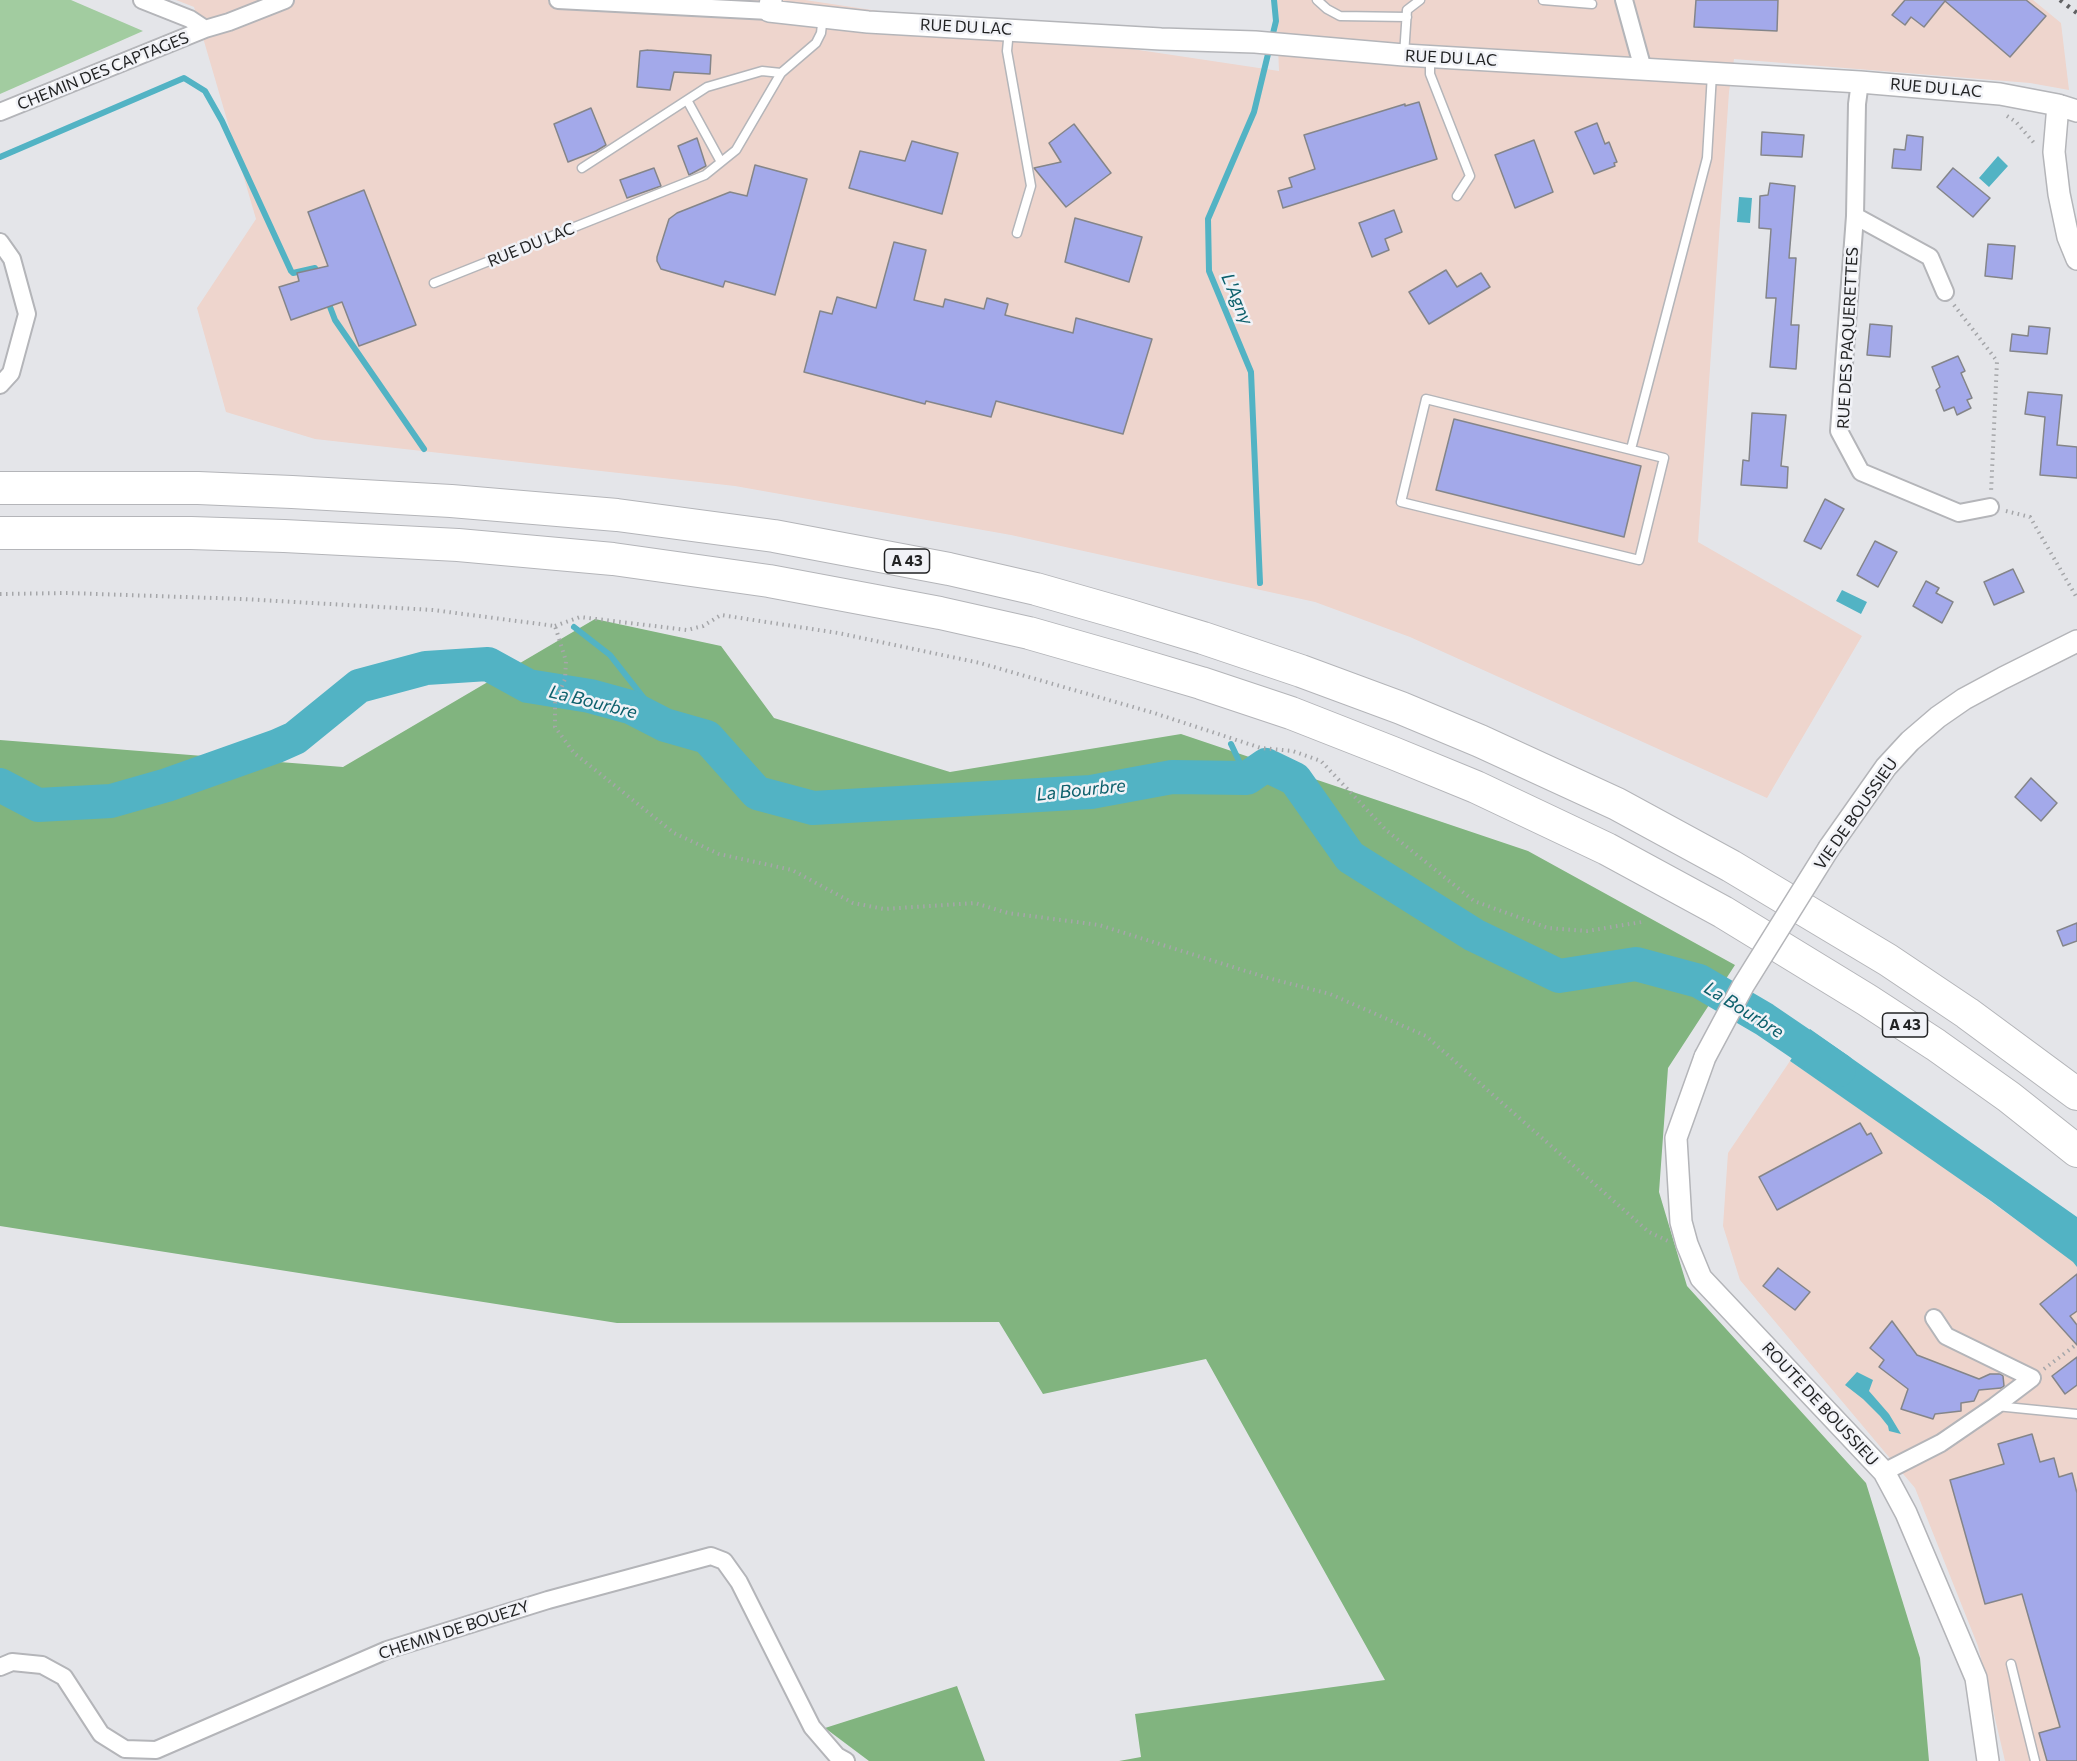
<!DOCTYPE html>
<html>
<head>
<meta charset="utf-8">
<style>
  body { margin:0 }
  canvas { display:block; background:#e4e5e9 }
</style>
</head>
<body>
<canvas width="2077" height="1761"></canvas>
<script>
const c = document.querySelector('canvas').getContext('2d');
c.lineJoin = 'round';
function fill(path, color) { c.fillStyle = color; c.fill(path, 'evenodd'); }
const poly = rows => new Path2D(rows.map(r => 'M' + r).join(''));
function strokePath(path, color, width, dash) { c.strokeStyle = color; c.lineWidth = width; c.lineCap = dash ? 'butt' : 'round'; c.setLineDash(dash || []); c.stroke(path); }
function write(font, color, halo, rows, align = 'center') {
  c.font = font + ' Commissioner,sans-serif'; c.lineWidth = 5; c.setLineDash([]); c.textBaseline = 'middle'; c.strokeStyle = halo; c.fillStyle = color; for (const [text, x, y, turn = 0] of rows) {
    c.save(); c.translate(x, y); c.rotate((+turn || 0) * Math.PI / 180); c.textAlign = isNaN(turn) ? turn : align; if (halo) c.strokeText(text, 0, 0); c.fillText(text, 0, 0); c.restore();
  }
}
fill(poly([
  [176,0,805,0,1279,71,1276,0,2033,0,2061,23,2069,90,2030,83,1734,59,1729,92,1698,542,1862,636,1767,798,1410,637,1315,602,1011,535,735,486,315,439,226,412,197,308,256,219,194,7],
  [1790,1061,1921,1151,2077,1264,2077,1761,2005,1761,1978,1646,1915,1488,1740,1280,1723,1226,1728,1153]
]), '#eed5cd');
fill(poly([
  [0,0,71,0,143,31,0,94]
]), '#a2cca0');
fill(poly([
  [595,619,721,646,774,718,950,772,1181,734,1528,851,1735,965,1668,1068,1659,1192,1687,1286,1866,1483,1920,1658,1929,1761,1119,1761,1141,1757,1135,1714,1385,1680,1206,1359,1043,1394,999,1322,617,1323,0,1226,0,740,343,767],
  [957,1686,985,1761,869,1761,825,1728]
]), '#81b47f');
fill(poly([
  [1998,156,2008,166,1989,187,1979,178],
  [1739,197,1752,198,1750,223,1737,222],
  [1842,590,1867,602,1861,614,1836,601],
  [1810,1029,2077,1217,2077,1267,2073,1262,1991,1201,1790,1061],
  [1857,1372,1873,1380,1869,1391,1889,1414,1901,1434,1889,1431,1888,1426,1880,1416,1863,1399,1845,1385]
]), '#52b3c4');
strokePath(poly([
  [0,157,184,78,205,91,222,121,291,271,293,273,315,268,318,275],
  [327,299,335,320,424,449],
  [1260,583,1251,372,1209,271,1208,219,1254,112,1276,21,1274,0],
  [574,627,610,655,665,725],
  [1231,744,1247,778]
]), '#52b3c4', 6);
strokePath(poly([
  [0,785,38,805,111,801,167,785,277,746,295,738,359,686,426,668,488,664,528,686,590,696,630,707,665,725,707,737,757,793,813,808,1091,792,1172,777,1247,778,1266,765,1295,779,1350,857,1474,935,1559,976,1636,964,1699,981,1764,1019,1839,1070]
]), '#52b3c4', 34);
const building = poly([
  [1696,0,1778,0,1777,31,1694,27,1696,0],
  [1905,0,2026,0,2046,16,2010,57,1945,1,1924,27,1911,17,1905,25,1892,15,1905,0],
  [648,50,711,55,710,74,674,72,670,90,637,87,640,51,648,50],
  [1419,102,1437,159,1283,208,1278,191,1292,187,1289,178,1315,169,1304,135,1405,104,1405,106,1419,102],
  [591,108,606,145,596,151,568,162,554,124,591,108],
  [1597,123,1605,144,1609,142,1617,162,1614,163,1615,166,1594,174,1575,132,1597,123],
  [1074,124,1111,173,1066,207,1034,168,1061,162,1049,143,1074,124],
  [1762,132,1804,135,1802,157,1761,155,1762,132],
  [1907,135,1923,137,1921,170,1892,168,1894,149,1905,150,1907,135],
  [697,138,706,166,689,175,678,146,697,138],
  [1534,140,1553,192,1515,208,1495,155,1534,140],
  [912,141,958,153,942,214,849,188,860,151,905,161,912,141],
  [755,165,807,179,775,295,725,281,723,287,661,269,657,261,657,257,669,219,677,213,730,192,747,196,755,165],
  [654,168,661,186,627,198,620,180,654,168],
  [1953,168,1990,198,1973,217,1937,187,1953,168],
  [1770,183,1795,186,1789,258,1796,258,1791,325,1799,325,1796,369,1770,367,1776,298,1766,298,1771,229,1759,228,1760,196,1768,195,1770,183],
  [364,190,416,325,359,346,342,302,291,320,279,287,299,281,297,273,328,266,308,212,364,190],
  [1394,210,1402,232,1385,239,1389,250,1372,257,1359,223,1394,210],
  [1075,218,1142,237,1129,282,1065,262,1075,218],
  [894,242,926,250,914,300,943,307,945,299,984,309,987,298,1008,304,1005,315,1073,333,1076,318,1152,339,1123,434,996,401,991,417,926,401,925,404,804,372,820,311,832,314,837,297,876,308,894,242],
  [1988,244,2015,246,2012,279,1985,276,1988,244],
  [1446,270,1457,287,1481,273,1490,287,1429,324,1409,292,1446,270],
  [1870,324,1892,326,1890,357,1867,355,1870,324],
  [2029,326,2050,328,2047,354,2010,351,2012,334,2028,336,2029,326],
  [1958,356,1965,371,1961,373,1972,398,1967,400,1971,408,1957,415,1954,407,1944,411,1936,390,1940,387,1932,367,1958,356],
  [2028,392,2062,395,2057,445,2077,447,2077,478,2040,475,2045,417,2025,414,2028,392],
  [1752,413,1786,415,1781,466,1788,467,1787,488,1741,485,1743,460,1749,461,1752,413],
  [1454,419,1641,466,1624,537,1436,490,1454,419],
  [1825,499,1844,509,1821,549,1804,541,1825,499],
  [1875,541,1897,552,1878,587,1857,575,1875,541],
  [2013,569,2024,592,1994,605,1984,582,2013,569],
  [1926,581,1939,588,1936,593,1953,602,1942,623,1913,606,1926,581],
  [2031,778,2057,803,2041,821,2015,797,2031,778],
  [2077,923,2077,941,2063,946,2057,931,2077,923],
  [1860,1123,1867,1135,1871,1133,1882,1153,1777,1210,1759,1177,1860,1123],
  [1778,1268,1810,1292,1795,1310,1763,1286,1778,1268],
  [2077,1274,2077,1311,2070,1316,2077,1325,2077,1345,2040,1304,2077,1274],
  [1892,1321,1917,1355,1979,1379,1990,1374,2000,1374,2003,1376,2004,1386,2001,1388,1979,1390,1974,1401,1961,1403,1961,1411,1935,1414,1933,1419,1901,1409,1908,1389,1879,1367,1884,1360,1870,1348,1892,1321],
  [2077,1357,2077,1385,2065,1394,2052,1376,2077,1357],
  [2032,1434,2040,1462,2054,1458,2059,1477,2072,1473,2077,1493,2077,1761,2047,1761,2039,1733,2060,1727,2022,1594,1985,1604,1950,1480,2004,1464,1998,1444,2032,1434]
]);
fill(building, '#a3a9ea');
strokePath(building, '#848589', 1.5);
const service = poly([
  [1317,0,1327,9,1340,16,1407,17],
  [1543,0,1592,4],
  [1009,30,1007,51,1031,186,1017,233],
  [1404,55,1407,10,1420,0],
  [1430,57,1430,74,1470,176,1457,196],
  [687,100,721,162],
  [582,168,707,87,762,71,781,73],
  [434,283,705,175,736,150,781,73,816,43,821,33,823,16],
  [1426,399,1664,458,1639,560,1401,502,1426,399],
  [1631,449,1707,158,1712,74],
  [1996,1406,2077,1414],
  [2011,1664,2035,1761]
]);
const minor = poly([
  [142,0,190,19,205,29,229,22,285,0],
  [558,0,769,11],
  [1624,0,1643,69],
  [1860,82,1857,104,1855,216,1839,431,1861,472,1959,513,1990,507],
  [0,112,205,29],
  [1855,216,1930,257,1945,292],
  [0,242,12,259,27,314,11,373,0,385],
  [1884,1472,1941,1443,1995,1406,2032,1378,1946,1336,1934,1318],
  [0,1667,12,1662,42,1665,64,1677,101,1734,125,1749,156,1750,387,1650,548,1600,711,1556,724,1561,739,1582,812,1727,837,1756,846,1761]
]);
const tertiary = poly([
  [771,0,769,11,868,22,1161,39,1255,42,1404,55,1860,82,2000,94,2058,105,2077,111],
  [2058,105,2054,152,2059,194,2068,237,2077,259],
  [1829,848,1886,767,1910,741,1938,717,1964,699,2003,678,2077,641],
  [1705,1057,1676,1138,1681,1222,1687,1244,1701,1278,1884,1472,1906,1513,1976,1678,1988,1761]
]);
const motorway = poly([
  [0,488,198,488,292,492,451,501,617,515,774,536,949,569,1036,589,1127,615,1203,638,1301,671,1401,708,1480,741,1617,804,1731,866,1888,960,1967,1013,2077,1094],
  [0,533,191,533,284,536,458,545,613,559,769,581,940,613,1029,633,1120,659,1201,683,1291,713,1393,753,1476,787,1607,849,1723,912,1867,1000,1936,1045,2009,1097,2077,1151]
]);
strokePath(service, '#b4b5b9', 11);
strokePath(minor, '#b4b5b9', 20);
strokePath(tertiary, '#b4b5b9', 24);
strokePath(motorway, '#b4b5b9', 34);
strokePath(poly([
  [2007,116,2016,122,2035,144],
  [1954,305,1997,361,1991,493],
  [2006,511,2030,517,2077,598],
  [0,594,68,593,243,599,433,610,555,626,566,661,565,679,555,703,555,727,574,753,674,833,719,854,792,870,853,903,884,909,975,903,1008,913,1099,925,1268,978,1330,994,1426,1036,1649,1232,1668,1241],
  [555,626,580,617,687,630,703,626,721,615,838,633,980,663,1154,713,1261,748,1293,751,1321,761,1386,830,1474,901,1548,928,1587,931,1642,922],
  [2044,1369,2077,1344]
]), '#a5a6a9', 4, [1.5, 4.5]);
strokePath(service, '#fff', 8);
strokePath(minor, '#fff', 16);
strokePath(tertiary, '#fff', 21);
strokePath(motorway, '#fff', 32);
strokePath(poly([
  [2060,0,2077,13]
]), '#606163', 4.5, [3, 6]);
const tertiaryBridge = poly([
  [1705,1057,1743,986,1829,848]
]);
strokePath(tertiaryBridge, '#b4b5b9', 24, []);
strokePath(tertiaryBridge, '#fff', 21);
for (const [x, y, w] of [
  [907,561,45],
  [1905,1025,45]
]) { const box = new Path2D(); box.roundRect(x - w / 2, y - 12, w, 24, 4.5); c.fillStyle = '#f1f2f7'; c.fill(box); strokePath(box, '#222324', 1.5); }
write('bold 15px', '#222324', null, [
  ["A 43",907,561],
  ["A 43",1905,1025]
]);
write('16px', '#222324', '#f1f2f7', [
  ["RUE DU LAC",966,27,3],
  ["RUE DU LAC",1451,58,3],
  ["CHEMIN DES CAPTAGES",103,71,-22],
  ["RUE DU LAC",1936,88,5],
  ["RUE DU LAC",531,245,-22],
  ["RUE DES PAQUERETTES",1848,338,-87],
  ["VIE DE BOUSSIEU",1856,814,-55],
  ["ROUTE DE BOUSSIEU",1820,1404,47],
  ["CHEMIN DE BOUEZY",454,1630,-18]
]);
write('italic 18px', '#0d606c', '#f1f2f7', [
  ["L'Agny",1237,299,67],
  ["La Bourbre",593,702,14],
  ["La Bourbre",1081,790,-6],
  ["La Bourbre",1744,1010,32]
]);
</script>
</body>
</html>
